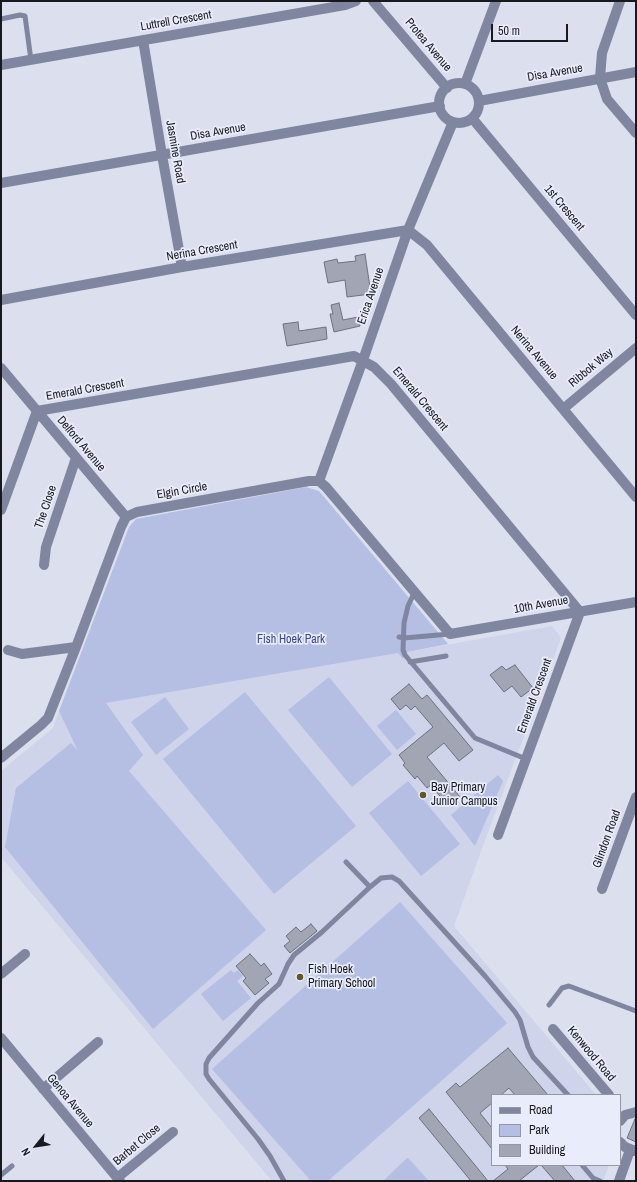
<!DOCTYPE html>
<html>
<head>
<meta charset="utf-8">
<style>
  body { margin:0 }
  #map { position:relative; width:637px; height:1182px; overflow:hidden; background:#dbdfee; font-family:"Archivo Narrow",sans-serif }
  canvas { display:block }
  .frame { position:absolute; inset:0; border:2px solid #18191e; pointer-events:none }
  .legend { position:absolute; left:491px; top:1094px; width:130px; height:72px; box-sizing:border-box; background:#e8ecfb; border:1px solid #9598a3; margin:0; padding:5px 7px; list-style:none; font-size:12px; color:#18191e }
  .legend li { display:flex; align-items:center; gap:8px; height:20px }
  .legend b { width:20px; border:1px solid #9598a3 }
  .north { position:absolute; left:16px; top:1126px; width:40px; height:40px; -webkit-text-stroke:3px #e8ecfb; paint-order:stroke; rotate:240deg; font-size:11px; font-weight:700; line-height:16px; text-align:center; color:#18191e }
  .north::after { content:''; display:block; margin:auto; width:14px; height:18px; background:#18191e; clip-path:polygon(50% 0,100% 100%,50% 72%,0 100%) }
  .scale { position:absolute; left:491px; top:24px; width:77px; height:18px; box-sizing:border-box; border:2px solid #18191e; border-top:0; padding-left:5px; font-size:12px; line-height:14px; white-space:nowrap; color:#18191e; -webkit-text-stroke:3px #e8ecfb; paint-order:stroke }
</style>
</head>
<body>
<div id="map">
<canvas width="637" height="1182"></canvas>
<div class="frame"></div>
<ul class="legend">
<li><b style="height:5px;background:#80869f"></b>Road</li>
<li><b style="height:11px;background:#b5bee3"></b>Park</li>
<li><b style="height:11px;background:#a2a5b4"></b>Building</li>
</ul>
<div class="north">N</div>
<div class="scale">50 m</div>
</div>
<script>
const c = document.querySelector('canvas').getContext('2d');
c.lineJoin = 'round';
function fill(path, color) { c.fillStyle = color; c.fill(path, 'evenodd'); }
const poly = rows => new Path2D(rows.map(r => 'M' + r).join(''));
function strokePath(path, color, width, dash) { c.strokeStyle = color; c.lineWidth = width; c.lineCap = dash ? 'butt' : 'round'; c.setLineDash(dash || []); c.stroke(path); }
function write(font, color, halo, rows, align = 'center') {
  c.font = font + ' "Archivo Narrow",sans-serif'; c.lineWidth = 3.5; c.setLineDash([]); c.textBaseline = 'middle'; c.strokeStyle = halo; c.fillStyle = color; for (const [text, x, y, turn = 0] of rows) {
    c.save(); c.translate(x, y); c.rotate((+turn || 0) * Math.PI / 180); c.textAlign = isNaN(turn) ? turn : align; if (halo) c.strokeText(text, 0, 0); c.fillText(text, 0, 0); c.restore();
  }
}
fill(poly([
  [552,626,561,638,488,832,454,926,596,1095,492,1095,492,1165,609,1165,603,1181,272,1181,1,857,1,771,53,728,59,711,398,653,403,659,407,652]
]), '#cfd4ea');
fill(poly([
  [306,487,319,491,448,644,407,652,403,659,398,653,106,703,143,755,129,771,266,930,153,1029,5,847,16,788,71,743,78,751,59,711,129,527,136,519],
  [329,677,392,754,352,787,288,710],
  [245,692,356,826,274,894,163,759],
  [165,697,189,729,156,755,131,722],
  [396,710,416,734,397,750,377,726],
  [498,775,503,781,475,846,451,815],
  [408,781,460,844,421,876,369,813],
  [400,902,507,1023,328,1181,311,1181,212,1069],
  [231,970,234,973,238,970,243,976,237,981,251,998,223,1021,201,994],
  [408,1158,429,1181,383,1181,407,1158]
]), '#b5bee3');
const building = poly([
  [365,254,371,294,347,297,345,280,328,283,324,262,337,259,338,263,356,261,355,256,365,254],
  [339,303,343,320,358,317,360,326,334,332,330,314,333,314,331,305,339,303],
  [298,322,299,331,326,327,327,339,287,346,283,324,298,322],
  [515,665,533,688,521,697,512,686,504,692,490,675,502,666,506,670,515,665],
  [409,684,422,699,427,695,473,750,459,761,444,743,427,757,460,797,448,806,431,785,427,788,417,776,415,779,403,765,405,763,399,755,433,727,415,706,411,710,406,705,400,710,391,699,409,684],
  [311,924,317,931,290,953,284,946,290,941,286,936,296,927,301,932,311,924],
  [250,954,261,966,264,963,272,974,265,979,269,983,255,995,243,981,246,978,236,966,250,954],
  [508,1048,548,1095,515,1095,509,1088,501,1095,492,1095,492,1103,480,1113,492,1128,492,1149,446,1092,456,1083,460,1087,508,1048],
  [429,1109,488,1181,471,1181,419,1118,429,1109],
  [635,1119,636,1119,636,1142,627,1138,635,1119],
  [505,1165,539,1165,519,1181,493,1181,508,1169,505,1165],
  [541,1165,562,1165,575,1181,555,1181,541,1165]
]);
fill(building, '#a2a5b4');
strokePath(building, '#6e717e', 1);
strokePath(poly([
  [1,19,20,15,25,16,31,60],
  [415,591,408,606,404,623,403,650,405,655,475,738,526,759],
  [399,637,404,638,450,634],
  [410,662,446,656],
  [346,862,370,887],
  [549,1005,562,988,569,986,636,1011],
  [582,1165,593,1178,600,1181],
  [1,1175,12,1166],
  [284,1181,270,1156,258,1139,209,1079,206,1074,206,1064,209,1058,258,1003,279,984,288,964,294,955,322,932,370,887,381,878,392,877,399,881,485,976,515,1012,520,1020,528,1047,533,1057,568,1095]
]), '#80869f', 5);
strokePath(poly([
  [373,1,447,88],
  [620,1,602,53,600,78,607,99,636,133],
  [143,40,162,155,182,267],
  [1,65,345,5,356,1],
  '439 103a20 20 0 1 1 40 0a20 20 0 1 1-40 0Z',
  [465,84,496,1],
  [479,101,636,72],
  [472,118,636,315],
  [1,183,440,106],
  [1,300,182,267,408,230,427,245,636,497],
  [1,368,126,517],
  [563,409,636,348],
  [319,481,363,360,408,230,453,122],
  [1,510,37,411,354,356,374,367,391,384,580,612],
  [44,565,46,547,76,458],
  [8,650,22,654,76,647],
  [1,758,41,725,48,718,76,647,121,527,126,517,137,512,309,481,319,481,326,487,450,634,636,602],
  [498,835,580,612],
  [602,889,636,797],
  [1,974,25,954],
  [553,1029,609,1095],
  [1,1038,120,1181],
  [43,1089,98,1042],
  [620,1121,625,1115,636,1112],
  [620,1142,625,1147,635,1151],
  [117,1178,173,1132],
  [619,1181,630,1150]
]), '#80869f', 10);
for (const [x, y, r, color] of [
  [423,795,4,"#655724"],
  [300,977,4,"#655724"]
]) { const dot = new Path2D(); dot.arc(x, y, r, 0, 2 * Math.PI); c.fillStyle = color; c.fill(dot); strokePath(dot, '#e8ecfb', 1.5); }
write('12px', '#18191e', '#e8ecfb', [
  ["Luttrell Crescent",176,21,-10],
  ["Protea Avenue",428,45,50],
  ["Disa Avenue",555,73,-10],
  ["Disa Avenue",218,132,-10],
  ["Jasmine Road",175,152,80],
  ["1st Crescent",564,208,50],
  ["Nerina Crescent",202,251,-10],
  ["Erica Avenue",371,296,-71],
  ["Nerina Avenue",534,353,50],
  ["Ribbok Way",591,368,-40],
  ["Emerald Crescent",85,390,-10],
  ["Emerald Crescent",420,399,50],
  ["Delford Avenue",81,444,50],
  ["Elgin Circle",182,491,-10],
  ["The Close",46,507,-71],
  ["10th Avenue",541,605,-10],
  ["Emerald Crescent",535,696,-70],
  ["Glindon Road",607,839,-70],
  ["Kenwood Road",591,1054,50],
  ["Genoa Avenue",70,1101,50],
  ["Barbet Close",137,1145,-40]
]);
write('12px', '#3a4488', '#e8ecfb', [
  ["Fish Hoek Park",291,640]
]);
write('12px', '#18191e', '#e8ecfb', [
  ["Bay Primary",431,788],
  ["Junior Campus",431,802],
  ["Fish Hoek",308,970],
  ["Primary School",308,984]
], 'left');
</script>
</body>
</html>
